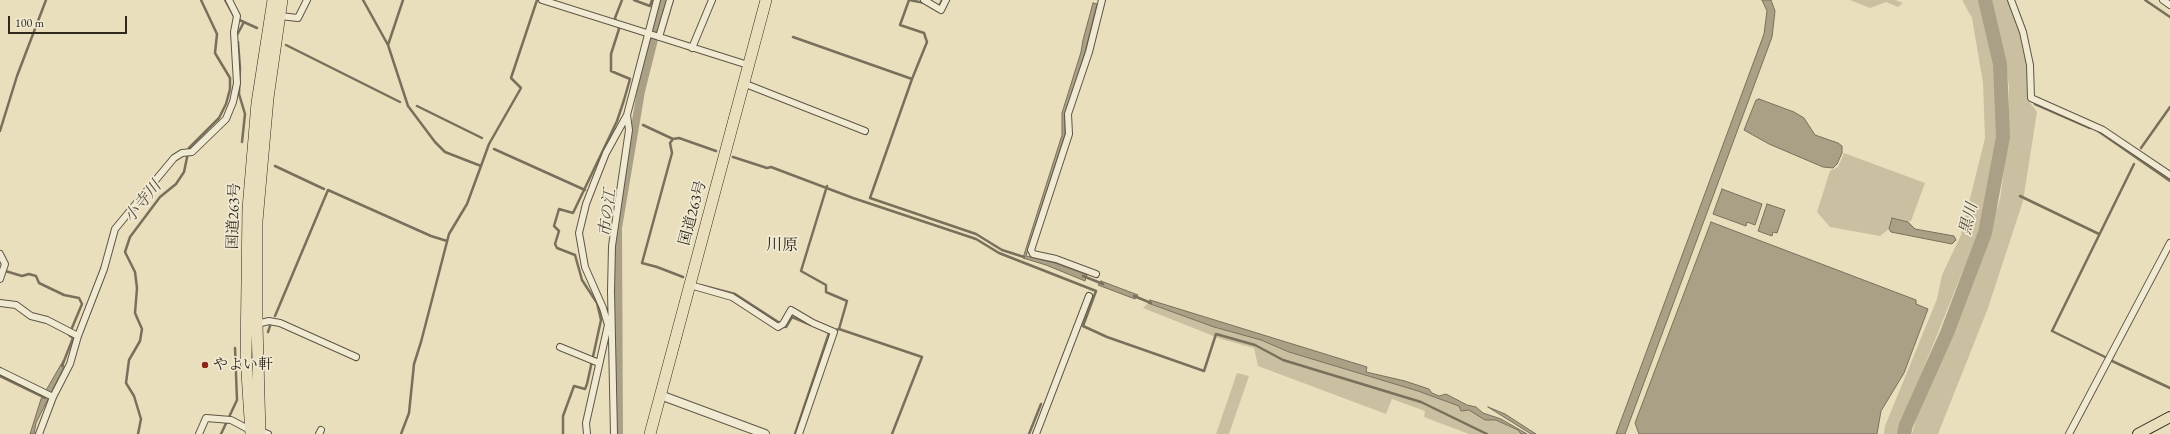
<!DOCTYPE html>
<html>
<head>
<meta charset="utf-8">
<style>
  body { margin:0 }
  #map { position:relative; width:2170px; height:434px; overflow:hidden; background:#e9dfbc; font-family:"EB Garamond",serif }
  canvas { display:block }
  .scale { position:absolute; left:8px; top:16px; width:119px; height:18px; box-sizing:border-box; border:2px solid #30271d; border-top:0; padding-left:5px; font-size:12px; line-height:14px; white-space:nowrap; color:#30271d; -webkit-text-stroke:3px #f1ead3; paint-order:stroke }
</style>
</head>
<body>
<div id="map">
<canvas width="2170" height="434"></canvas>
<div class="scale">100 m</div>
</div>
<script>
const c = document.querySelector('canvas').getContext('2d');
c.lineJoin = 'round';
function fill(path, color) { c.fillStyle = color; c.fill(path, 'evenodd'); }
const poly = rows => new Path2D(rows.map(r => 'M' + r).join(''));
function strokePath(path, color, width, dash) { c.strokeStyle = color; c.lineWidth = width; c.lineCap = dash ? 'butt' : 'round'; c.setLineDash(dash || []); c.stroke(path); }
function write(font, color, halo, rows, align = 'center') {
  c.font = font + ' "EB Garamond","Noto Serif JP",serif'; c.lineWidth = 3.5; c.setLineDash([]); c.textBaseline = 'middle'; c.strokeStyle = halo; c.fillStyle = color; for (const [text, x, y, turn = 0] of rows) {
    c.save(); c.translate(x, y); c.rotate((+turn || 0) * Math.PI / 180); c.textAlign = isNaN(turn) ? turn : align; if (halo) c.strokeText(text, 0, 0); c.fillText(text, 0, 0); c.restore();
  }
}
fill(poly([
  [1850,0,1895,0,1903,3,1898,7,1886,2,1870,8],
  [1962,0,1980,0,1996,67,2000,120,1998,150,1980,238,1962,273,1897,434,1884,434,1885,426,1937,299,1942,275,1961,235,1985,138,1983,83,1972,18],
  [1988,0,2008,0,2021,31,2027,65,2028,100,2037,112,2023,201,1988,308,1938,434,1912,434,1917,416,1974,280,2000,199,2007,147,2009,86,2004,55],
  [1844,153,1925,183,1911,221,1908,222,1892,218,1889,229,1880,236,1830,227,1817,212,1830,171,1838,167],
  [1148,303,1214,327,1261,340,1289,352,1418,391,1459,406,1461,411,1469,410,1478,414,1485,420,1496,420,1518,430,1521,434,1469,434,1424,417,1425,411,1392,399,1386,414,1258,366,1254,348,1221,339,1143,308],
  [1237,373,1249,376,1229,434,1216,434]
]), '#cac0a1');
const water = poly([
  [1762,0,1771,0,1775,11,1772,37,1625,434,1616,434,1764,34,1767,11,1762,0],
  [1093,3,1097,4,1085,52,1065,115,1065,134,1026,256,1055,263,1087,275,1085,281,1046,265,1023,258,1062,135,1062,113,1081,52,1083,40,1093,3],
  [1759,99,1794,112,1804,118,1815,135,1838,143,1842,146,1842,153,1837,164,1833,168,1823,167,1769,144,1744,130,1756,100,1759,99],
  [1722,189,1762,204,1755,225,1747,222,1746,226,1713,214,1722,189],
  [1767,204,1785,210,1777,233,1773,232,1772,236,1758,231,1767,204],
  [1892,218,1908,222,1915,229,1954,236,1956,240,1952,244,1891,232,1889,229,1892,218],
  [1711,222,1916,300,1916,304,1928,309,1904,373,1881,411,1877,434,1639,434,1635,423,1711,222],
  [1101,281,1138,295,1135,299,1098,285,1101,281],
  [1150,300,1367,367,1366,372,1405,381,1429,389,1432,393,1439,396,1446,394,1467,405,1476,407,1483,413,1501,419,1527,434,1521,434,1518,430,1496,420,1485,420,1469,410,1461,411,1459,406,1418,391,1289,352,1261,340,1214,327,1148,303,1150,300],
  [63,361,64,367,36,423,34,434,30,434,41,399,63,361],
  [1488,407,1505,414,1536,434,1531,434,1488,407]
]);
fill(water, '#aaa086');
strokePath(water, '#79705c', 1);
strokePath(poly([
  [225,0,235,18,257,28],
  [363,0,388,45,408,106,435,142,445,152,481,166,467,204,449,234,421,342,414,364,409,413,401,434],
  [634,0,650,6,652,0],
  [909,0,900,25,924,33,927,42,912,79,870,198,976,234,1002,250,1024,257],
  [909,0,925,3],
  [2145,0,2170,17],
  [938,6,939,7,942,0],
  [237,35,244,22],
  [793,37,912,79],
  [238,42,240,68,239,94,245,114,242,142],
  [286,45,400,102],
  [388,45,403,0],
  [2035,104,2090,128],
  [417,106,482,138],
  [643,125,673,139,670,143,672,153,642,263,657,267,683,277],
  [0,131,17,76,46,0],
  [2098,131,2170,181],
  [673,139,679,138,716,151],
  [2141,148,2170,107],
  [494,149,585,190],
  [733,157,767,168,771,167,853,198,976,239,999,253,1096,291,1083,326,1107,337,1204,371,1216,334,1255,345,1283,360,1421,402,1487,434],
  [275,166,324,189],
  [481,166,489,144,521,88,511,78,537,0],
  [827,186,801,271,826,285,826,292,847,301,839,329],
  [2020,196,2099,234],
  [2,270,22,276,29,274,36,276,39,283,64,295,79,298,82,304,69,335,73,338,62,366],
  [1083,276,1103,284],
  [700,285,735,294,786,327,792,317,811,325],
  [1134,296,1151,303],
  [275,316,328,190,431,236,447,241],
  [834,331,839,329,922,357,892,434],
  [268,332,270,326],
  [2105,357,2052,331,2134,164],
  [2112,361,2170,388],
  [0,376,45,398],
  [138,434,141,419,134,396,126,383,129,360,140,341,142,329,135,313,137,288,135,272,125,252,130,237,160,197,176,184,184,172,189,148,219,118,226,104,230,89,230,78,215,53,217,34,201,0],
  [221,434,237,400,235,348],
  [563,434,563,416,574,386,585,389,587,384,601,320,597,303,582,280,575,255,557,248,555,244,559,231,554,226,559,209,573,213,617,121,624,100,630,79,611,71,611,54,619,29,615,18,622,0],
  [795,434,829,333],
  [1029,434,1041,404]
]), '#79705c', 2.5);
strokePath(poly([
  [619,434,618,228,641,91,664,0]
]), '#aaa086', 8);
strokePath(poly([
  [1904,434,1906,425,1947,333,1985,233,2003,137,2000,64,1985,0]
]), '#aaa086', 14);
const minor = poly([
  [542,0,748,65],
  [924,0,941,10,946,0],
  [2011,0,2023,32,2030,65,2031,98,2103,130,2170,175],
  [2163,0,2170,5],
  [280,16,298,18,307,0],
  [659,37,670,0],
  [692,48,712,0],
  [743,83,865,131],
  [0,254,5,264,0,279],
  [1096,274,1056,259,1033,254,1031,250,1069,134,1068,114,1089,52,1102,0],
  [690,285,732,297,778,327,783,324,791,310,813,323,834,332,799,434],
  [0,303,16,305,31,316,47,320,78,336],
  [257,324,269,321,280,323,356,357],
  [560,347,599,363],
  [0,371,53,397],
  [260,431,268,434],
  [39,434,53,397,70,364,78,336,104,269,115,229,174,158,182,153,192,152,226,119,233,102,237,83,234,32,237,16,229,0],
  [199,434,206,418,231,420,250,430],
  [319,434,321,430],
  [587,434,586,423,608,325,603,308,585,267,579,233,586,204,593,186,606,153,627,115,657,0],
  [614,434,611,291,612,246,629,130,627,115],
  [1036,434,1089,296],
  [2069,434,2170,243]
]);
const tertiary = poly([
  [660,395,765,434]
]);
const primary = poly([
  [2138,434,2170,417]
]);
const trunk = poly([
  [251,434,246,357,248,209,257,103,273,0],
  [260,434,257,324,257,221,268,98,282,0],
  [650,434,766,0]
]);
strokePath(minor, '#5e5545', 8);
strokePath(tertiary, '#5e5545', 10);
strokePath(primary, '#30271d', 12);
strokePath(trunk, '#30271d', 12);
strokePath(minor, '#f1ead3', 6);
strokePath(tertiary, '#f1ead3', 8);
strokePath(primary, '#e9dfbc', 10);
strokePath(trunk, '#e9dfbc', 11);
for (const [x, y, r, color] of [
  [205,365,4,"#8f2418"]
]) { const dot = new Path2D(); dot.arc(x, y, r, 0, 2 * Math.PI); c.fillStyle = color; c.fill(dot); strokePath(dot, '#f1ead3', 1.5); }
write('15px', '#30271d', '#f1ead3', [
  ["国道263号",693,213,-75],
  ["国道263号",234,216,-88]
]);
write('15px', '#30271d', '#f1ead3', [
  ["やよい軒",213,365]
], 'left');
write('italic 16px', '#554b3c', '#f1ead3', [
  ["小寺川",143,202,-51],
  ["市の江",608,213,-83],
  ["黒川",1969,219,-76]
]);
write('16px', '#30271d', '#f1ead3', [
  ["川原",782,246]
]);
</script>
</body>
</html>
